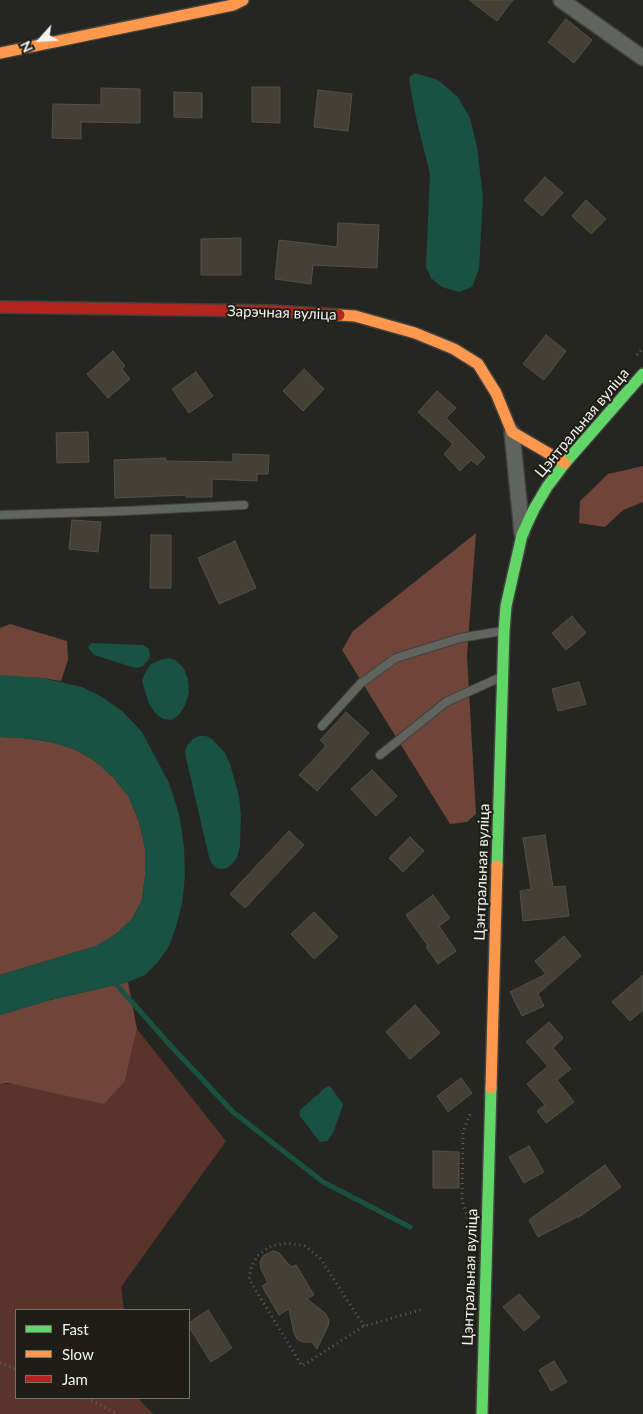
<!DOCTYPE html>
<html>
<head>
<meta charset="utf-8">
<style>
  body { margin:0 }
  #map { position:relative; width:643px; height:1414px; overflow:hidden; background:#252521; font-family:Lato,sans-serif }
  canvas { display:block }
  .legend { position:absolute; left:15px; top:1309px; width:175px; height:90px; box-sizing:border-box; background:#1e1d16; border:1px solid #74736d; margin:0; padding:6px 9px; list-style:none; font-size:15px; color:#f4f4ef }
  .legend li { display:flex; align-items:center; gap:10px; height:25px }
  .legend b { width:25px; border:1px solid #74736d }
  .north { position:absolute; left:15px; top:15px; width:50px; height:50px; -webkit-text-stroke:4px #1e1d16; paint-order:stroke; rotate:244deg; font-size:14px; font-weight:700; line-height:20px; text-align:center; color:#f4f4ef }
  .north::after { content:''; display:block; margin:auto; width:18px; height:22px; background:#f4f4ef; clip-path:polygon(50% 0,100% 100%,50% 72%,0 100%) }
</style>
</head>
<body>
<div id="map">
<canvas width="643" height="1414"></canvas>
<ul class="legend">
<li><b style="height:6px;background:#63d668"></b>Fast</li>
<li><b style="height:6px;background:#ff974d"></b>Slow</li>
<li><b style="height:6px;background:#b3261e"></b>Jam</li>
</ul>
<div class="north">N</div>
</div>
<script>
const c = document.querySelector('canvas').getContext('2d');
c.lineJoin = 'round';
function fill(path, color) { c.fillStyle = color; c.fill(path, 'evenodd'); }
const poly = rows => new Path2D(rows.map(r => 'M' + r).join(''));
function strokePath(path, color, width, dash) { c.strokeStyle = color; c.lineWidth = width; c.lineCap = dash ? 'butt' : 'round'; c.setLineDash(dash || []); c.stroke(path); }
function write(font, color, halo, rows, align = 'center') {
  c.font = font + ' Lato,sans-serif'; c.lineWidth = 4; c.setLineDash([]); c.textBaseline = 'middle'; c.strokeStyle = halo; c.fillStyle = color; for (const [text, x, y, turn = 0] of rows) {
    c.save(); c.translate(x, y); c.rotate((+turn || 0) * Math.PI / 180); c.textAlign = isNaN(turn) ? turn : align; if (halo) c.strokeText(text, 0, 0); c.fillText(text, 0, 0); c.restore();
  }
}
fill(poly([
  [137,1029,226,1141,121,1287,124,1310,16,1310,16,1398,138,1398,153,1414,0,1414,0,1084,125,1081]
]), '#5a342a');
fill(poly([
  [643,466,643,502,623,510,605,527,579,523,580,501,608,474],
  [476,533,467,656,476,814,467,822,450,824,342,650,353,631],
  [10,624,67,641,68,660,61,681,42,678,0,676,0,628],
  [0,737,23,738,51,742,74,749,95,761,113,777,129,797,139,822,145,848,145,876,142,900,132,919,116,934,96,946,0,975],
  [128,982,137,1029,125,1081,104,1104,8,1083,0,1084,0,1015,50,1000]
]), '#6f4539');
fill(poly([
  [415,73,438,80,458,97,470,118,477,147,483,197,479,269,472,287,459,292,442,287,431,278,426,267,430,174,417,122,411,91,409,77],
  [92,643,143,645,149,649,150,658,143,666,137,668,132,667,94,655,89,649,88,647],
  [169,658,177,661,184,669,188,679,189,693,185,705,179,715,171,720,163,719,156,714,149,704,142,681,145,673,151,664,160,660],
  [2,675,42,678,82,687,102,697,122,711,142,732,169,783,179,814,184,846,185,876,182,904,176,927,168,948,157,963,145,975,128,982,50,1000,0,1015,0,975,96,946,116,934,132,919,142,900,145,876,145,848,139,822,129,797,113,777,95,761,74,749,51,742,23,738,0,737,0,676],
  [199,736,206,736,212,739,225,753,230,764,239,796,241,816,240,846,237,858,232,864,227,868,221,869,216,868,212,864,209,857,186,758,185,751,188,744,193,739],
  [330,1086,343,1104,334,1131,328,1141,320,1142,299,1115,300,1110,325,1088]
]), '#195243');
strokePath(poly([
  [117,985,170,1045,233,1112,323,1182,410,1227]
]), '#195243', 5);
const building = poly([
  [469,0,513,0,497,21,469,0],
  [566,19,592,40,574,63,548,42,566,19],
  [252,87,280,87,280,123,252,122,252,87],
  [101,88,140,89,140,123,81,122,81,139,52,138,53,104,101,105,101,88],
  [318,90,352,94,348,131,314,127,318,90],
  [174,92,202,93,202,118,174,117,174,92],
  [545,177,563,193,542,216,524,200,545,177],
  [586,200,606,219,591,234,572,216,586,200],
  [338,223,379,225,377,268,313,265,311,284,275,279,279,240,337,247,338,223],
  [241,238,241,275,201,275,201,239,241,238],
  [546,335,566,351,544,380,523,364,546,335],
  [113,351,125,366,122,369,130,379,108,398,87,374,113,351],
  [304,369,324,389,303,411,283,391,304,369],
  [196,372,213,396,189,413,172,389,196,372],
  [437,391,456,408,446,418,485,457,477,465,471,460,460,471,444,454,453,444,418,412,437,391],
  [88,432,89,462,57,463,56,433,88,432],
  [233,454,269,455,268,474,257,474,257,481,212,479,212,497,186,497,186,495,115,498,114,460,166,458,166,461,233,462,233,454],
  [72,520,101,522,98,552,69,549,72,520],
  [151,535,171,535,171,588,150,588,151,535],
  [235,541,256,588,219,604,198,558,235,541],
  [572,616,586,633,566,650,552,633,572,616],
  [579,682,586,704,558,711,552,689,579,682],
  [346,712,369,733,317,791,299,775,326,746,320,740,346,712],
  [372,770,397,796,376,816,351,789,372,770],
  [289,831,304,845,245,908,230,894,289,831],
  [545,835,553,887,565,886,569,916,523,921,520,891,531,889,523,838,545,835],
  [410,837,424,851,403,872,389,858,410,837],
  [433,895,450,918,439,926,456,951,438,964,426,947,428,946,406,915,433,895],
  [314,912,338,937,314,959,291,934,314,912],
  [564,936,581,956,538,994,544,1006,522,1016,510,992,546,974,535,961,564,936],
  [643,975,643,1010,630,1021,612,1002,643,975],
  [415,1005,440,1033,410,1059,386,1032,415,1005],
  [549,1022,563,1038,553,1048,571,1069,557,1080,574,1102,546,1123,537,1111,545,1105,527,1084,548,1066,526,1042,549,1022],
  [461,1078,472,1093,448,1112,437,1096,461,1078],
  [529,1146,544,1172,524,1183,509,1157,529,1146],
  [433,1151,459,1152,459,1188,433,1188,433,1151],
  [605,1165,621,1187,578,1218,577,1217,538,1237,529,1220,605,1165],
  [273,1251,279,1253,291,1267,296,1265,314,1295,307,1299,325,1313,329,1320,328,1326,317,1349,312,1342,302,1342,297,1339,294,1333,289,1309,279,1315,262,1286,268,1283,261,1269,260,1262,263,1256,273,1251],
  [519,1294,540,1317,524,1331,503,1307,519,1294],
  [208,1310,232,1348,211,1362,189,1327,189,1323,208,1310],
  [554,1361,567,1382,551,1391,539,1370,554,1361]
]);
fill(building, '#454036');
strokePath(building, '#51504d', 1);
const lane = poly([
  [0,515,125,511,244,505],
  [322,726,361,683,396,658,460,638,502,631],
  [380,755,446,702,501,677]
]);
const street = poly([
  [561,0,643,58],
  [512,432,522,533]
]);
const fast = poly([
  [497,866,504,631,506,606,522,535,534,509,547,487,565,463,643,374],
  [482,1414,491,1088]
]);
const slow = poly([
  [0,53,233,5,243,0],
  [339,315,355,316,415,333,454,349,478,364,496,393,512,432,565,463],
  [491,1088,497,866]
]);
const jam = poly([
  [0,307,271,311,339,315]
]);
strokePath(lane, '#41413f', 10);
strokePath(street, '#41413f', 18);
strokePath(fast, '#41413f', 14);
strokePath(slow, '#41413f', 14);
strokePath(jam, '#41413f', 14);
strokePath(poly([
  [637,355,643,348],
  [468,1218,462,1200,463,1132,470,1114],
  [364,1326,320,1258,305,1246,287,1243,271,1246,257,1256,251,1268,249,1279,302,1366,364,1326,424,1309],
  [0,1363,16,1369],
  [87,1398,118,1414]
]), '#5d605b', 3, [1, 4]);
strokePath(lane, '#60635e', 8);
strokePath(street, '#60635e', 15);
strokePath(fast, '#63d668', 11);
strokePath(slow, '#ff974d', 11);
strokePath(jam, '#b3261e', 11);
write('15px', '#f4f4ef', '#1e1d16', [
  ["Зарэчная вуліца",282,313,2],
  ["Цэнтральная вуліца",582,423,-50],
  ["Цэнтральная вуліца",482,872,-88],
  ["Цэнтральная вуліца",470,1277,-88]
]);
</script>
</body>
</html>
